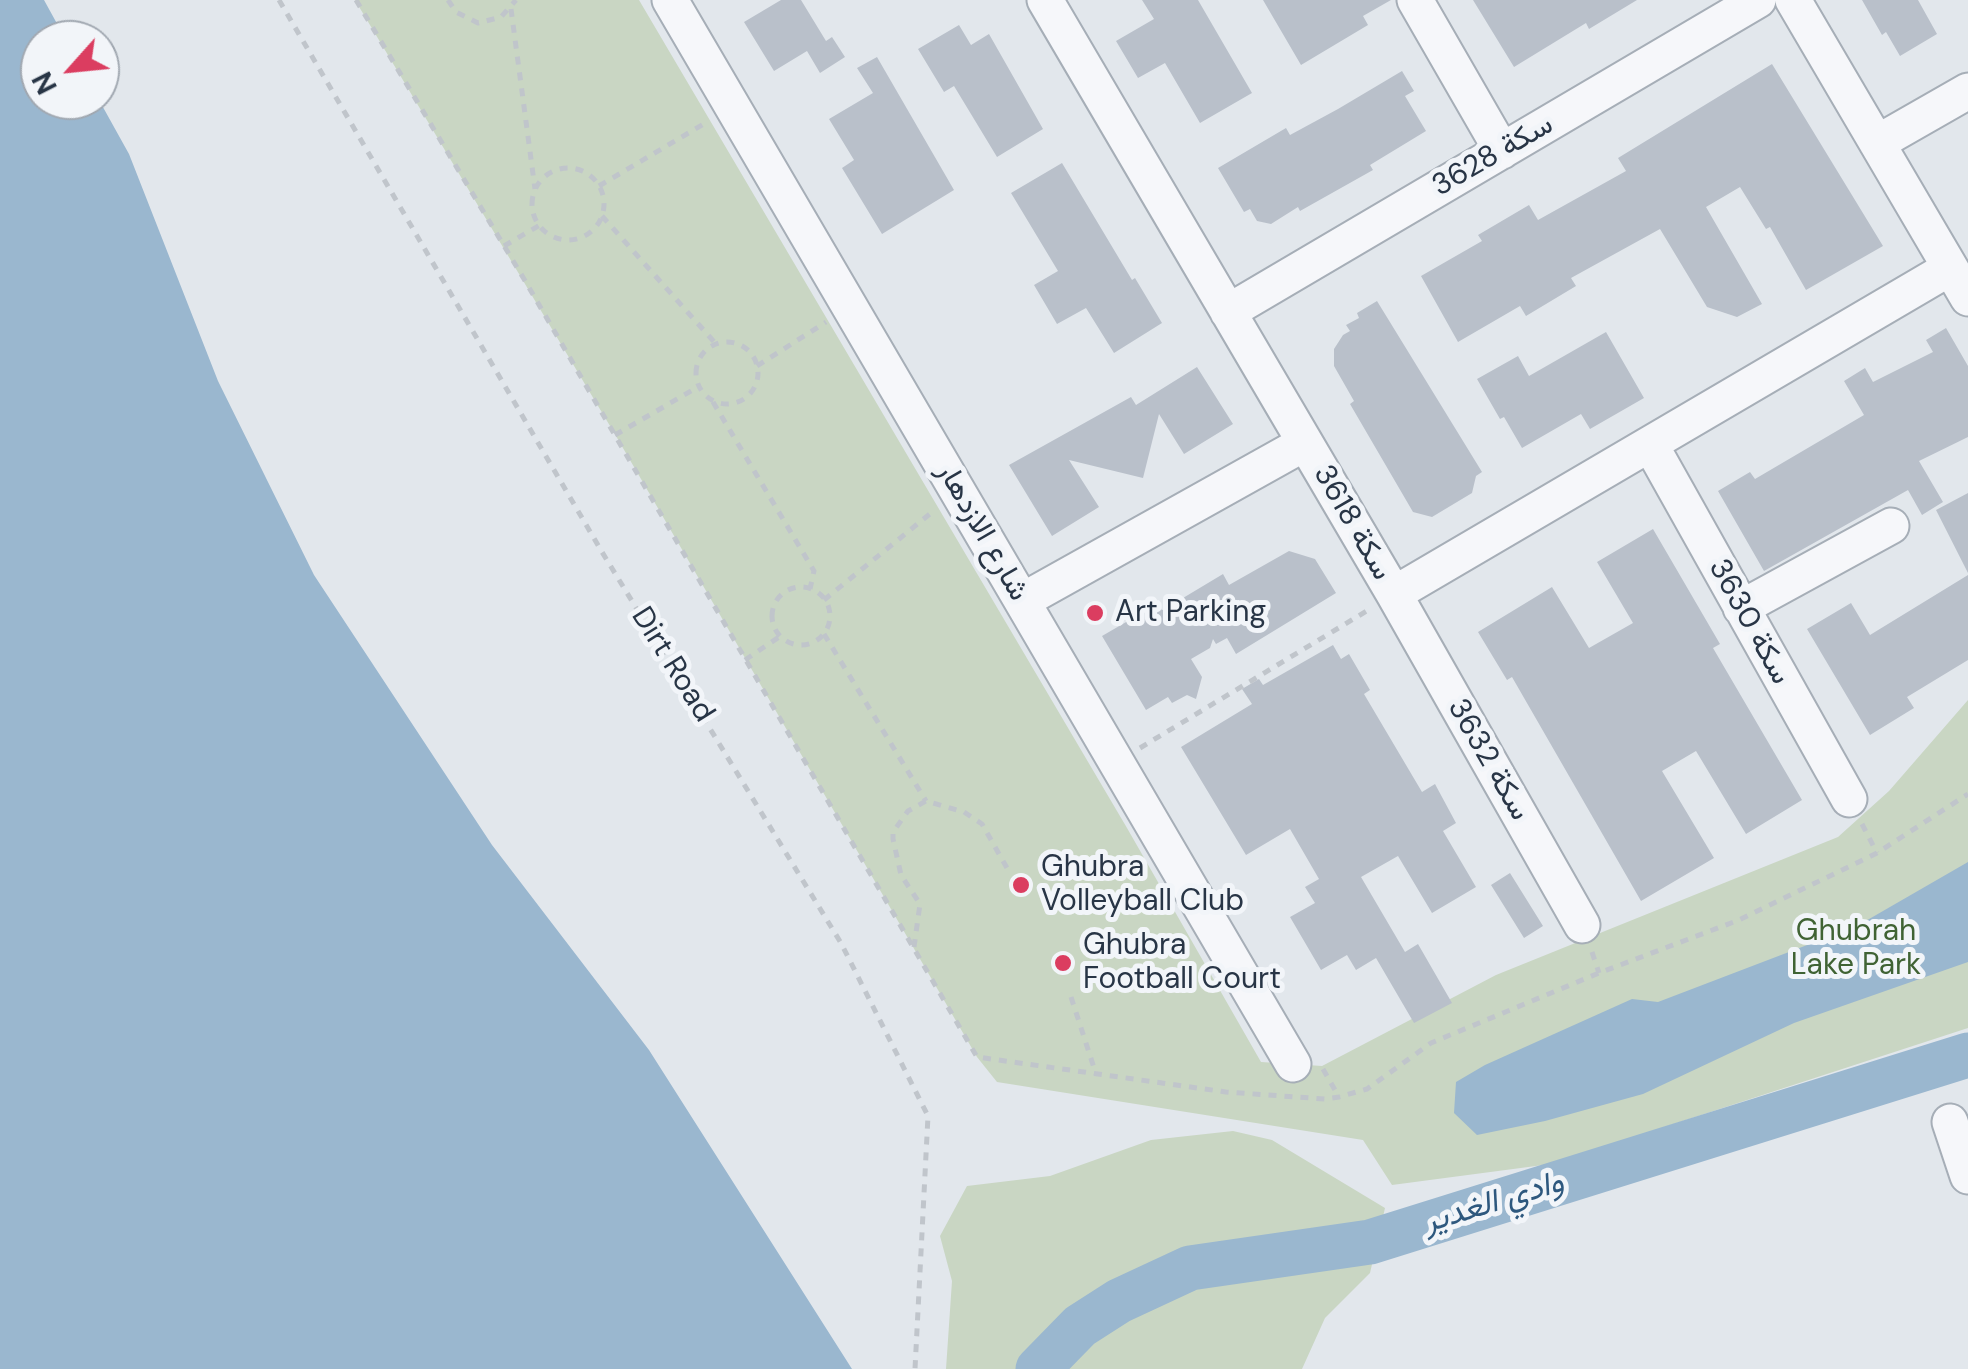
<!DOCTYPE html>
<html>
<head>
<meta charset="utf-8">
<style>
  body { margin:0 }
  #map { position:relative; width:1968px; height:1369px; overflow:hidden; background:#e2e7ec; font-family:"DM Sans",sans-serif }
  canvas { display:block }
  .north { position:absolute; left:20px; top:20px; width:100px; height:100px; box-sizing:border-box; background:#f2f5f9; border:2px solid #a1a8b1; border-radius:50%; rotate:243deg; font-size:28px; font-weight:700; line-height:40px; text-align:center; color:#283546 }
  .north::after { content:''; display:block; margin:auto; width:35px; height:45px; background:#db3d60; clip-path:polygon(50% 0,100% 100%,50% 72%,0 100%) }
</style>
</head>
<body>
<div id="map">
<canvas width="1968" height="1369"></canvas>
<div class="north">N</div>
</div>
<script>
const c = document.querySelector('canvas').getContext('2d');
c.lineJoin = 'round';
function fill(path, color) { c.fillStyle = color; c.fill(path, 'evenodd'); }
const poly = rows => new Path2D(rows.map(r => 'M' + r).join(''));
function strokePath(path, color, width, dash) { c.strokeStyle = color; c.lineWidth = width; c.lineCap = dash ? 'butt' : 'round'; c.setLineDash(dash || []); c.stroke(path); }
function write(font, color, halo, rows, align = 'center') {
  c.font = font + ' "DM Sans",Vazirmatn,sans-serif'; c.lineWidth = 10; c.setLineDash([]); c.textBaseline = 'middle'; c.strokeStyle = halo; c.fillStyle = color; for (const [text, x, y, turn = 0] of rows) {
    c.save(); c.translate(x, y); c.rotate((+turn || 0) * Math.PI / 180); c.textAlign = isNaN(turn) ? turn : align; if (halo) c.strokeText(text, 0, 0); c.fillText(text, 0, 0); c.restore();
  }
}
fill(poly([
  [355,0,639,0,1127,828,1261,1062,1322,1066,1496,975,1838,837,1889,791,1968,700,1968,1028,1551,1164,1392,1185,1363,1140,997,1082,977,1057,616,436],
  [1233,1131,1272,1140,1385,1208,1370,1273,1325,1318,1302,1369,946,1369,952,1281,940,1236,967,1186,1050,1176,1151,1140]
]), '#c9d6c3');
fill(poly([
  [0,0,44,0,66,40,40,40,40,100,99,100,129,154,218,381,314,575,492,845,649,1050,852,1369,0,1369],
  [1968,862,1968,962,1794,1023,1643,1094,1545,1121,1477,1135,1454,1113,1456,1082,1485,1065,1632,999,1658,1002,1857,926]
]), '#9ab7cf');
strokePath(poly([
  [1038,1369,1080,1326,1119,1301,1190,1268,1370,1242,1968,1055]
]), '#9ab7cf', 45);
fill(poly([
  [781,0,801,0,826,41,832,37,845,57,820,73,807,51,774,71,744,22],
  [1142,0,1198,0,1252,93,1200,123,1165,63,1138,78,1116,41,1154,19],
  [1263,0,1391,0,1363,16,1368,25,1301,65],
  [1473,0,1637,0,1589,29,1586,23,1514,67],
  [1862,0,1918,0,1937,34,1900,56,1886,32,1882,35],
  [959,25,971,45,989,34,1043,129,997,157,954,86,944,92,918,49],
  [877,57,954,190,882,234,842,168,854,160,829,119,873,93,857,68],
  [1772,64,1883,246,1806,290,1770,227,1766,229,1740,187,1706,207,1762,304,1737,317,1707,307,1660,229,1571,278,1576,286,1526,316,1520,306,1458,342,1421,276,1482,241,1478,235,1529,205,1538,220,1626,171,1618,158],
  [1402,71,1414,91,1405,96,1426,131,1370,165,1373,170,1300,211,1298,207,1271,224,1257,221,1250,209,1244,212,1218,168,1286,128,1290,135,1338,109],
  [1062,163,1132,280,1135,278,1162,323,1114,353,1086,308,1057,324,1034,285,1058,271,1011,193],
  [1377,301,1482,472,1476,476,1472,493,1432,517,1413,512,1350,404,1354,401,1334,366,1334,349,1343,335,1350,331,1346,325,1359,318,1357,313],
  [1946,328,1968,366,1968,437,1919,461,1943,502,1922,515,1908,490,1764,571,1718,491,1750,472,1755,479,1864,415,1844,381,1865,368,1873,382,1933,352,1926,340],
  [1606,332,1644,398,1590,429,1581,414,1522,448,1504,417,1500,419,1477,379,1518,356,1529,376],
  [1197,367,1233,424,1184,454,1159,414,1143,478,1069,460,1099,507,1052,536,1009,465,1131,397,1136,405],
  [1968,493,1968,573,1936,510],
  [1653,529,1720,644,1713,648,1802,800,1746,834,1696,751,1662,771,1714,858,1641,901,1512,677,1507,680,1478,632,1552,587,1589,648,1633,623,1597,562],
  [1289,551,1315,559,1336,593,1236,654,1227,638,1216,644,1213,639,1210,648,1191,659,1202,677,1196,699,1187,695,1172,703,1168,697,1146,710,1102,636,1140,614,1143,604,1163,610,1223,574,1229,585],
  [1968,575,1968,660,1907,697,1914,708,1870,735,1807,629,1851,603,1870,635],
  [1333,645,1341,659,1349,654,1370,690,1364,694,1422,792,1435,784,1456,823,1443,831,1476,887,1432,913,1398,856,1361,877,1405,952,1418,944,1452,1003,1414,1023,1376,958,1356,970,1347,955,1321,970,1290,917,1315,903,1305,887,1319,879,1290,829,1246,855,1181,747,1252,704,1242,689,1259,679,1263,685],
  [1510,873,1543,926,1524,938,1491,885]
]), '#b9c0ca');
const minor = poly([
  [670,0,1293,1064],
  [1045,0,1394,594,1582,925],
  [1415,0,1502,151],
  [1793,0,1968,298],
  [1877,143,1968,91],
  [1228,312,1758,0],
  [1650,444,1849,799],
  [1394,594,1950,268],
  [1022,601,1305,443],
  [1741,608,1891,526],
  [1950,1122,1968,1176]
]);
strokePath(minor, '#a6aeb7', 39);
strokePath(poly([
  [279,0,602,552,841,943,928,1116,915,1369],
  [356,0,524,279,977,1057,1226,1092,1325,1099,1339,1097,1367,1089,1431,1043,1599,973,1739,920,1877,853,1968,794],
  [448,0,456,12,478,23,501,17,516,0],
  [511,9,535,189],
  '532 204a36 36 0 1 1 72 0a36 36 0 1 1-72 0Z',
  [599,186,707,122],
  [602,216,716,344],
  [504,246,540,225],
  '696 373a31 31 0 1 1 62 0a31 31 0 1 1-62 0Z',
  [757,366,826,322],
  [713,402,814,571,810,589],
  [615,435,698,387],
  '772 616a29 29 0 1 1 58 0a29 29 0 1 1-58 0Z',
  [824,600,931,513],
  [824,634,926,801],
  [745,660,779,637],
  [1140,748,1370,609],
  [1862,824,1877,853],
  [914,947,920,904,901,875,893,839,893,832,908,811,926,801,964,812,982,824,1007,868],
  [1592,952,1599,973],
  [1071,997,1096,1074],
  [1323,1069,1339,1097]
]), '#c0c5cb', 5, [8, 8]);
strokePath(minor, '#f6f7fa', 35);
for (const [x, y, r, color] of [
  [1095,613,10,"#db3d60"],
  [1021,885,10,"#db3d60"],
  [1063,963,10,"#db3d60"]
]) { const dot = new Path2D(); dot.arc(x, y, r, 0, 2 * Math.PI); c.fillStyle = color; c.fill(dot); strokePath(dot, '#f2f5f9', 4); }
write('30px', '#283546', '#f2f5f9', [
  ["سكة 3628",1493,156,-30],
  ["سكة 3618",1352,523,60],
  ["شارع الازدهار",982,532,60],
  ["سكة 3630",1749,622,61],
  ["Dirt Road",672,665,58],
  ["سكة 3632",1488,760,60]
]);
write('30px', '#283546', '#f2f5f9', [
  ["Art Parking",1115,613],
  ["Ghubra",1041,868],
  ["Volleyball Club",1041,902],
  ["Ghubra",1083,946],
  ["Football Court",1083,980]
], 'left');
write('30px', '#406334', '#f2f5f9', [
  ["Ghubrah",1856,932],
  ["Lake Park",1856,966]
]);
write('italic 32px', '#2e587e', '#f2f5f9', [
  ["وادي الغدير",1494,1203,-17]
]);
</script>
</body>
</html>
